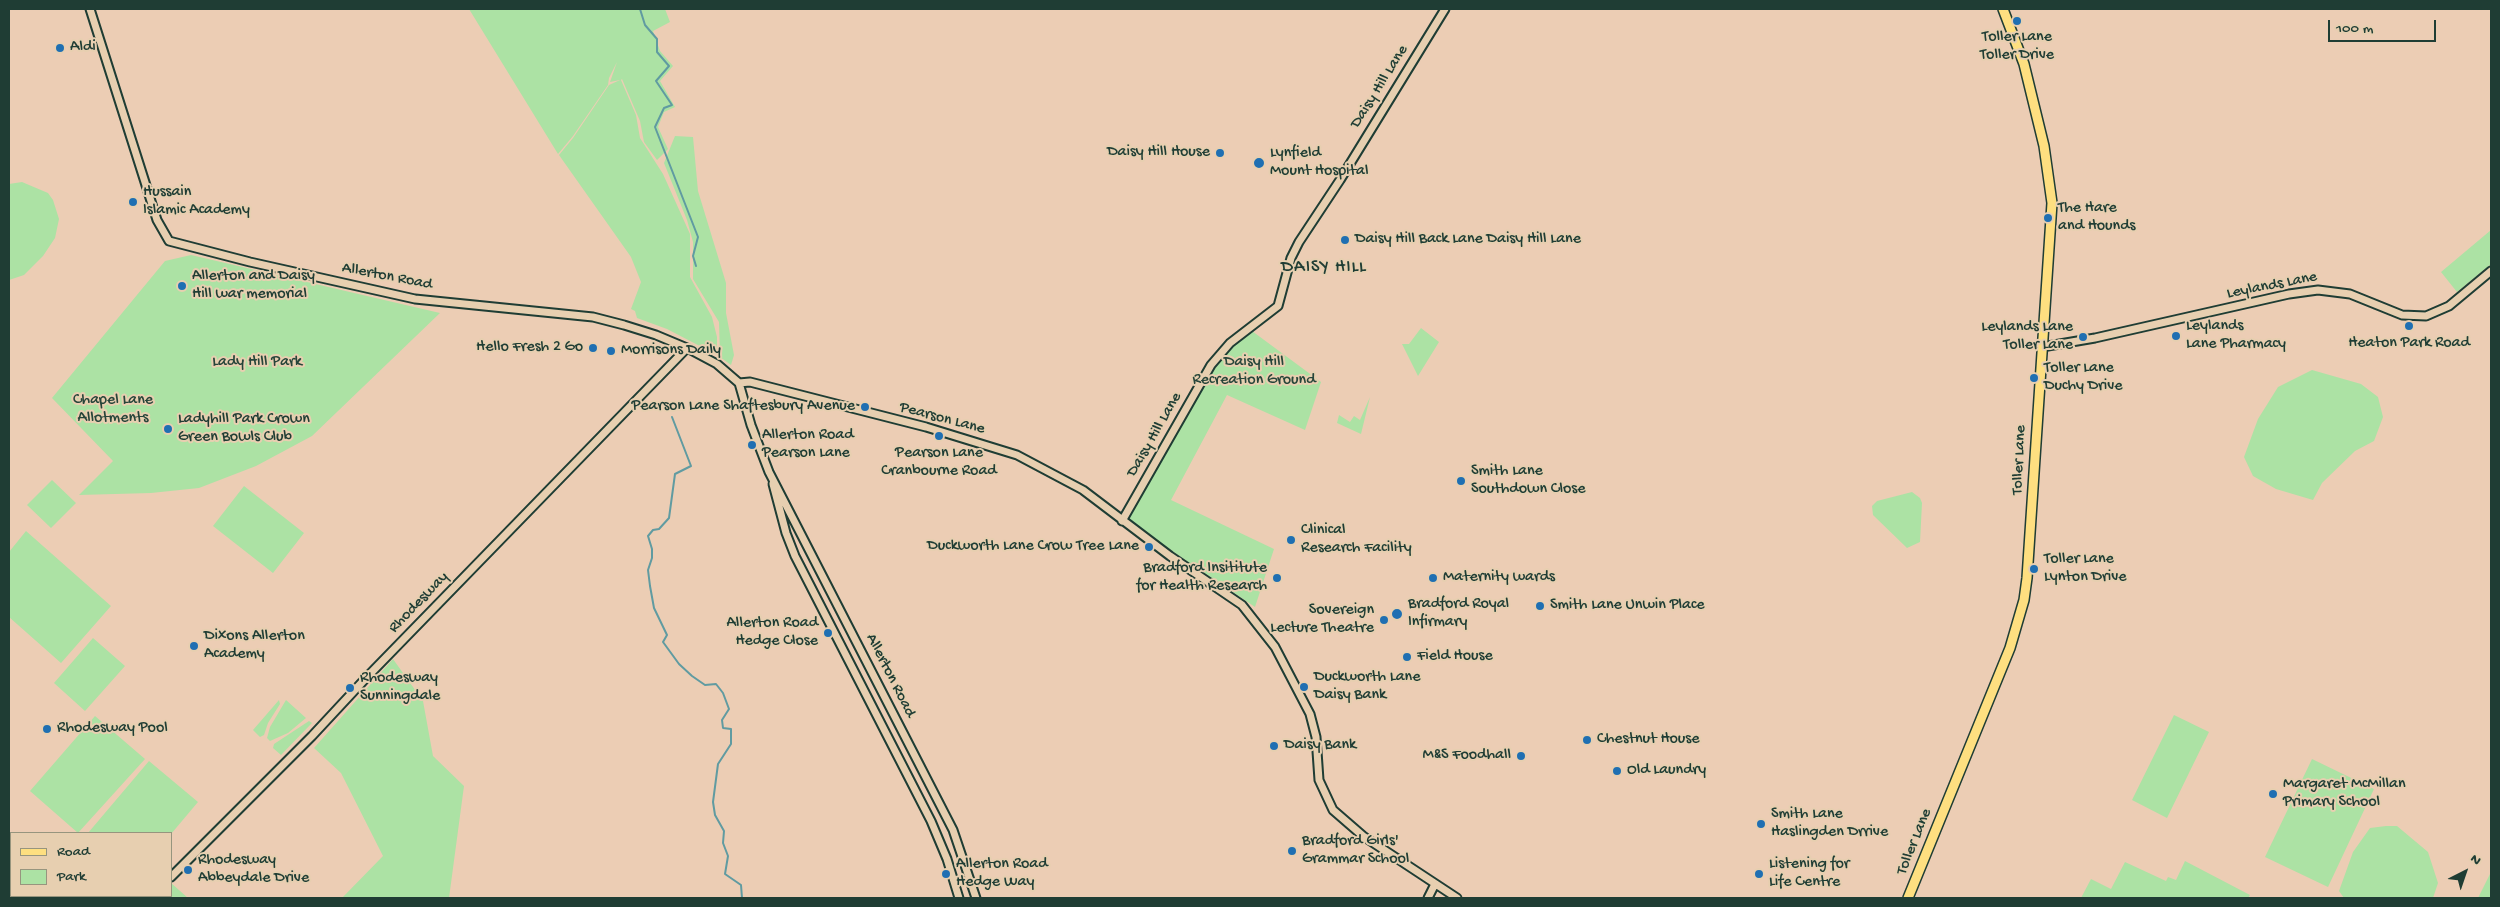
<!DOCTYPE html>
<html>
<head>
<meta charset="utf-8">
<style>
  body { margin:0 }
  #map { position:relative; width:2500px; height:907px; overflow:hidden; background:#eccdb4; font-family:"Gochi Hand",sans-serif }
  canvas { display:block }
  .frame { position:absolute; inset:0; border:10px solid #1f3d34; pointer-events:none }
  .legend { position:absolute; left:10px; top:832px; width:162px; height:65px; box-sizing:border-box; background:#e7cfb0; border:1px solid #97957e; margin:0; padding:6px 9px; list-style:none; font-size:15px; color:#1f3d34 }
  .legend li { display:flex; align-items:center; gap:10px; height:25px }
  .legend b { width:25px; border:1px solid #97957e }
  .north { position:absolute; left:2440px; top:847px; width:50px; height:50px; -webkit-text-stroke:4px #e7cfb0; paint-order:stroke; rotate:41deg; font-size:14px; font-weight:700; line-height:20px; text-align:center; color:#1f3d34 }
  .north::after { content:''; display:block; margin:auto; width:18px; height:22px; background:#1f3d34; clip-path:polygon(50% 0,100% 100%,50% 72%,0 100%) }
  .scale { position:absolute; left:2328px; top:20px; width:108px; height:22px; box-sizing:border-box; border:2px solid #1f3d34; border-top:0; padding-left:6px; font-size:15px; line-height:18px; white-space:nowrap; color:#1f3d34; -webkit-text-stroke:4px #e7cfb0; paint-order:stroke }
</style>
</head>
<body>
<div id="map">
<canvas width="2500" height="907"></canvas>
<div class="frame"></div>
<ul class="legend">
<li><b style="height:6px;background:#fedf80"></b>Road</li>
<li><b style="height:14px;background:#ace2a4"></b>Park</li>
</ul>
<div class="north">N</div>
<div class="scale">100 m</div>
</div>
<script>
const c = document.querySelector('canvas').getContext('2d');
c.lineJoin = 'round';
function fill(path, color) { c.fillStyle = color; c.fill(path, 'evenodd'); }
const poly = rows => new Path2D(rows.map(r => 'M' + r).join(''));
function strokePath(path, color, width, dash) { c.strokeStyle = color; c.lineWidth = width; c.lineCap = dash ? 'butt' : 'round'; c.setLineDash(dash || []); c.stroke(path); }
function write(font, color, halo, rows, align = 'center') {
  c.font = font + ' "Gochi Hand",sans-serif'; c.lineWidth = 4; c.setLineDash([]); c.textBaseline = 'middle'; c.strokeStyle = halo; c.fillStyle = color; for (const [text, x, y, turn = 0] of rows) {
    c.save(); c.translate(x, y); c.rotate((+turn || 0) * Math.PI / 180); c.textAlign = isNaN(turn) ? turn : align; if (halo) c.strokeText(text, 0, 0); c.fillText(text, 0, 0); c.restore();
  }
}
fill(poly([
  [469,9,665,9,670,22,653,31,660,51,673,66,660,81,675,107,664,112,658,127,668,149,657,160,644,142,640,121,622,79,621,80,636,115,640,138,663,174,690,234,690,277,712,317,717,337,717,355,667,329,637,318,635,311,631,309,641,282,631,257,559,155,573,138,609,85,620,80,610,82,617,62,609,78,608,85,573,136,558,154],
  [675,136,693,137,698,191,726,283,726,313,734,355,731,365,720,357,719,322,693,279,693,242,687,220,664,163],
  [22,182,48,193,53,200,59,219,55,238,43,256,24,275,9,280,9,184],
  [2491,230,2491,264,2457,292,2441,272],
  [191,255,440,313,312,436,256,466,199,488,151,493,79,495,113,461,52,398,165,261],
  [1421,328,1439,342,1418,376,1402,344,1409,344],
  [1252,331,1321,382,1305,430,1227,395,1171,500,1274,549,1255,607,1126,520,1213,371,1230,349],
  [2312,370,2361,384,2378,397,2383,417,2374,441,2355,451,2322,483,2313,500,2276,489,2253,476,2244,457,2258,419,2278,387],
  [1370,397,1361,434,1337,423,1339,415,1350,422,1354,416,1360,420],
  [52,480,76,503,51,528,27,505],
  [244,486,304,533,273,573,213,526],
  [1912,492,1920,498,1922,503,1920,542,1907,548,1873,515,1872,506,1877,501],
  [26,531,111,606,61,663,9,617,9,552],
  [93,638,125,666,85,711,54,683],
  [393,659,423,701,433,756,464,786,449,898,342,898,383,856,341,773,314,748],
  [279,700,280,704,268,723,264,735,260,737,253,730],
  [286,700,306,718,288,733,270,741,267,738,270,727],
  [2174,715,2209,732,2167,818,2132,800],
  [95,716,145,759,78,833,30,791],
  [309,721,312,723,281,755,273,748,274,744],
  [2312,759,2374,789,2328,887,2265,857],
  [149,761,198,802,171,834,88,833],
  [2386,826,2397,826,2428,852,2438,883,2433,898,2344,898,2339,891,2353,852,2370,828],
  [2185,861,2250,895,2248,898,2081,898,2091,879,2111,889,2125,862,2166,881,2168,877,2176,880],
  [2491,872,2491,898,2478,898],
  [171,883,188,898,158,898,160,896,171,896]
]), '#ace2a4');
strokePath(poly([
  [640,9,645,25,657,39,657,52,669,66,656,81,672,105,664,108,655,127,698,237,693,256,696,266],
  [672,417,691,466,675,474,669,518,659,529,653,530,648,536,652,549,652,558,648,570,650,586,654,608,667,635,663,642,679,664,692,676,705,685,716,684,723,693,729,709,722,720,723,728,731,729,731,744,718,764,713,802,715,815,724,831,723,843,728,856,725,874,741,885,742,898]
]), '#609ba1', 2);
const minor = poly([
  [90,9,157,220,169,241,250,262,415,299,593,317,624,325,656,335,687,348,717,364,739,383,751,425,769,472,953,830,976,898],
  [2042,347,2095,338,2289,294,2318,290,2350,294,2402,315,2426,316,2449,306,2491,271],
  [739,383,750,382,926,427,1017,455,1083,490,1170,556,1242,605,1275,647,1310,714,1316,737,1319,780,1333,810,1363,836,1457,898],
  [773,484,786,533,795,556,931,821,947,859,959,898],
  [1122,521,1211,365,1230,343,1278,306,1291,258,1299,242,1340,180,1445,9],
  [171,877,312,736,366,678,687,348],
  [151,898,153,896],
  [1428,898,1435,884]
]);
const major = poly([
  [1908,898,2010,648,2024,600,2027,578,2052,203,2044,146,2024,64,2003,9]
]);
strokePath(minor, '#1f3d34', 11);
strokePath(major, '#1f3d34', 12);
strokePath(minor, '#e7cfb0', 7);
strokePath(major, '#fedf80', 9);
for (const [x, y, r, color] of [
  [2017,21,5,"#1f6fb2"],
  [60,48,5,"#1f6fb2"],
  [1220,153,5,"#1f6fb2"],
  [1259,163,6,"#1f6fb2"],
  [133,202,5,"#1f6fb2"],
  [2048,218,5,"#1f6fb2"],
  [1345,240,5,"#1f6fb2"],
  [182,286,5,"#1f6fb2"],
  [2409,326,5,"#1f6fb2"],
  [2176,336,5,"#1f6fb2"],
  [2083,337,5,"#1f6fb2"],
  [593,348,5,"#1f6fb2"],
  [611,351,5,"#1f6fb2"],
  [2034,378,5,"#1f6fb2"],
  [865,407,5,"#1f6fb2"],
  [168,429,5,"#1f6fb2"],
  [939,436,5,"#1f6fb2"],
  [752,445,5,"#1f6fb2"],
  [1461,481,5,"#1f6fb2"],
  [1291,540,5,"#1f6fb2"],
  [1149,547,5,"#1f6fb2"],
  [2034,569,5,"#1f6fb2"],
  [1277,578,5,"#1f6fb2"],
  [1433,578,5,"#1f6fb2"],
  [1540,606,5,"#1f6fb2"],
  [1397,614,6,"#1f6fb2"],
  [1384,620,5,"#1f6fb2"],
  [828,633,5,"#1f6fb2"],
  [194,646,5,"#1f6fb2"],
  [1407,657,5,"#1f6fb2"],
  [1304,687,5,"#1f6fb2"],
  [350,688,5,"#1f6fb2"],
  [47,729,5,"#1f6fb2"],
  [1587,740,5,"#1f6fb2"],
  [1274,746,5,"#1f6fb2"],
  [1521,756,5,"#1f6fb2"],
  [1617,771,5,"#1f6fb2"],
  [2273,794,5,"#1f6fb2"],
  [1761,824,5,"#1f6fb2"],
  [1292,851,5,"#1f6fb2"],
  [188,870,5,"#1f6fb2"],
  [946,874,5,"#1f6fb2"],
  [1759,874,5,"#1f6fb2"]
]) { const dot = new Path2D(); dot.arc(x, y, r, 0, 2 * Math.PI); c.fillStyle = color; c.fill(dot); strokePath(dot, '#e7cfb0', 2); }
write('16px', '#1f3d34', '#e7cfb0', [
  ["Toller Lane",2017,38,"center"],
  ["Toller Drive",2017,56,"center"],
  ["Aldi",70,48],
  ["Daisy Hill House",1210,153,"right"],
  ["Lynfield",1270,154],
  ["Mount Hospital",1270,172],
  ["Hussain",143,193],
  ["Islamic Academy",143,211],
  ["The Hare",2058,209],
  ["and Hounds",2058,227],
  ["Daisy Hill Back Lane Daisy Hill Lane",1355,240],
  ["Allerton and Daisy",192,277],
  ["Hill war memorial",192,295],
  ["Leylands",2186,327],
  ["Lane Pharmacy",2186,345],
  ["Leylands Lane",2073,328,"right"],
  ["Toller Lane",2073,346,"right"],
  ["Heaton Park Road",2409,344,"center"],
  ["Hello Fresh 2 Go",583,348,"right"],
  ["Morrisons Daily",621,351],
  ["Toller Lane",2044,369],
  ["Duchy Drive",2044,387],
  ["Pearson Lane Shaftesbury Avenue",855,407,"right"],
  ["Ladyhill Park Crown",178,420],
  ["Green Bowls Club",178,438],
  ["Allerton Road",762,436],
  ["Pearson Lane",762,454],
  ["Pearson Lane",939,454,"center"],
  ["Cranbourne Road",939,472,"center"],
  ["Smith Lane",1471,472],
  ["Southdown Close",1471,490],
  ["Clinical",1301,531],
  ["Research Facility",1301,549],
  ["Duckworth Lane Crow Tree Lane",1139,547,"right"],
  ["Toller Lane",2044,560],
  ["Lynton Drive",2044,578],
  ["Bradford Insititute",1267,569,"right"],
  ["for Health Research",1267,587,"right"],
  ["Maternity wards",1443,578],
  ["Bradford Royal",1408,605],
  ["Infirmary",1408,623],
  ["Smith Lane Unwin Place",1550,606],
  ["Sovereign",1374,611,"right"],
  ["Lecture Theatre",1374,629,"right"],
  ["Allerton Road",818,624,"right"],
  ["Hedge Close",818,642,"right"],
  ["Dixons Allerton",204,637],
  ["Academy",204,655],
  ["Field House",1417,657],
  ["Duckworth Lane",1314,678],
  ["Daisy Bank",1314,696],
  ["Rhodesway",360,679],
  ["Sunningdale",360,697],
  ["Rhodesway Pool",57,729],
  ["Chestnut House",1597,740],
  ["Daisy Bank",1284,746],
  ["M&S Foodhall",1511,756,"right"],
  ["Old Laundry",1627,771],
  ["Margaret McMillan",2283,785],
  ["Primary School",2283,803],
  ["Smith Lane",1771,815],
  ["Haslingden Drrive",1771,833],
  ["Bradford Girls'",1302,842],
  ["Grammar School",1302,860],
  ["Rhodesway",198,861],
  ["Abbeydale Drive",198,879],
  ["Allerton Road",956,865],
  ["Hedge Way",956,883],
  ["Listening for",1769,865],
  ["Life Centre",1769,883]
], 'left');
write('16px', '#1f3d34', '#e7cfb0', [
  ["Daisy Hill Lane",1380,87,-58],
  ["Allerton Road",387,277,11],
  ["Leylands Lane",2272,286,-11],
  ["Pearson Lane",942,419,15],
  ["Daisy Hill Lane",1155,435,-60],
  ["Toller Lane",2020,460,-87],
  ["Rhodesway",419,603,-46],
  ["Allerton Road",890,676,63],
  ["Toller Lane",1915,842,-68]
]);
write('16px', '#26453a', '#e7cfb0', [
  ["Lady Hill Park",257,363],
  ["Daisy Hill",1254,363],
  ["Recreation Ground",1254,381],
  ["Chapel Lane",113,401],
  ["Allotments",113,419]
]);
c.letterSpacing = '1px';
write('18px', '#1f3d34', '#e7cfb0', [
  ["DAISY HILL",1324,268]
]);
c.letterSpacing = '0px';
</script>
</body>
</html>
